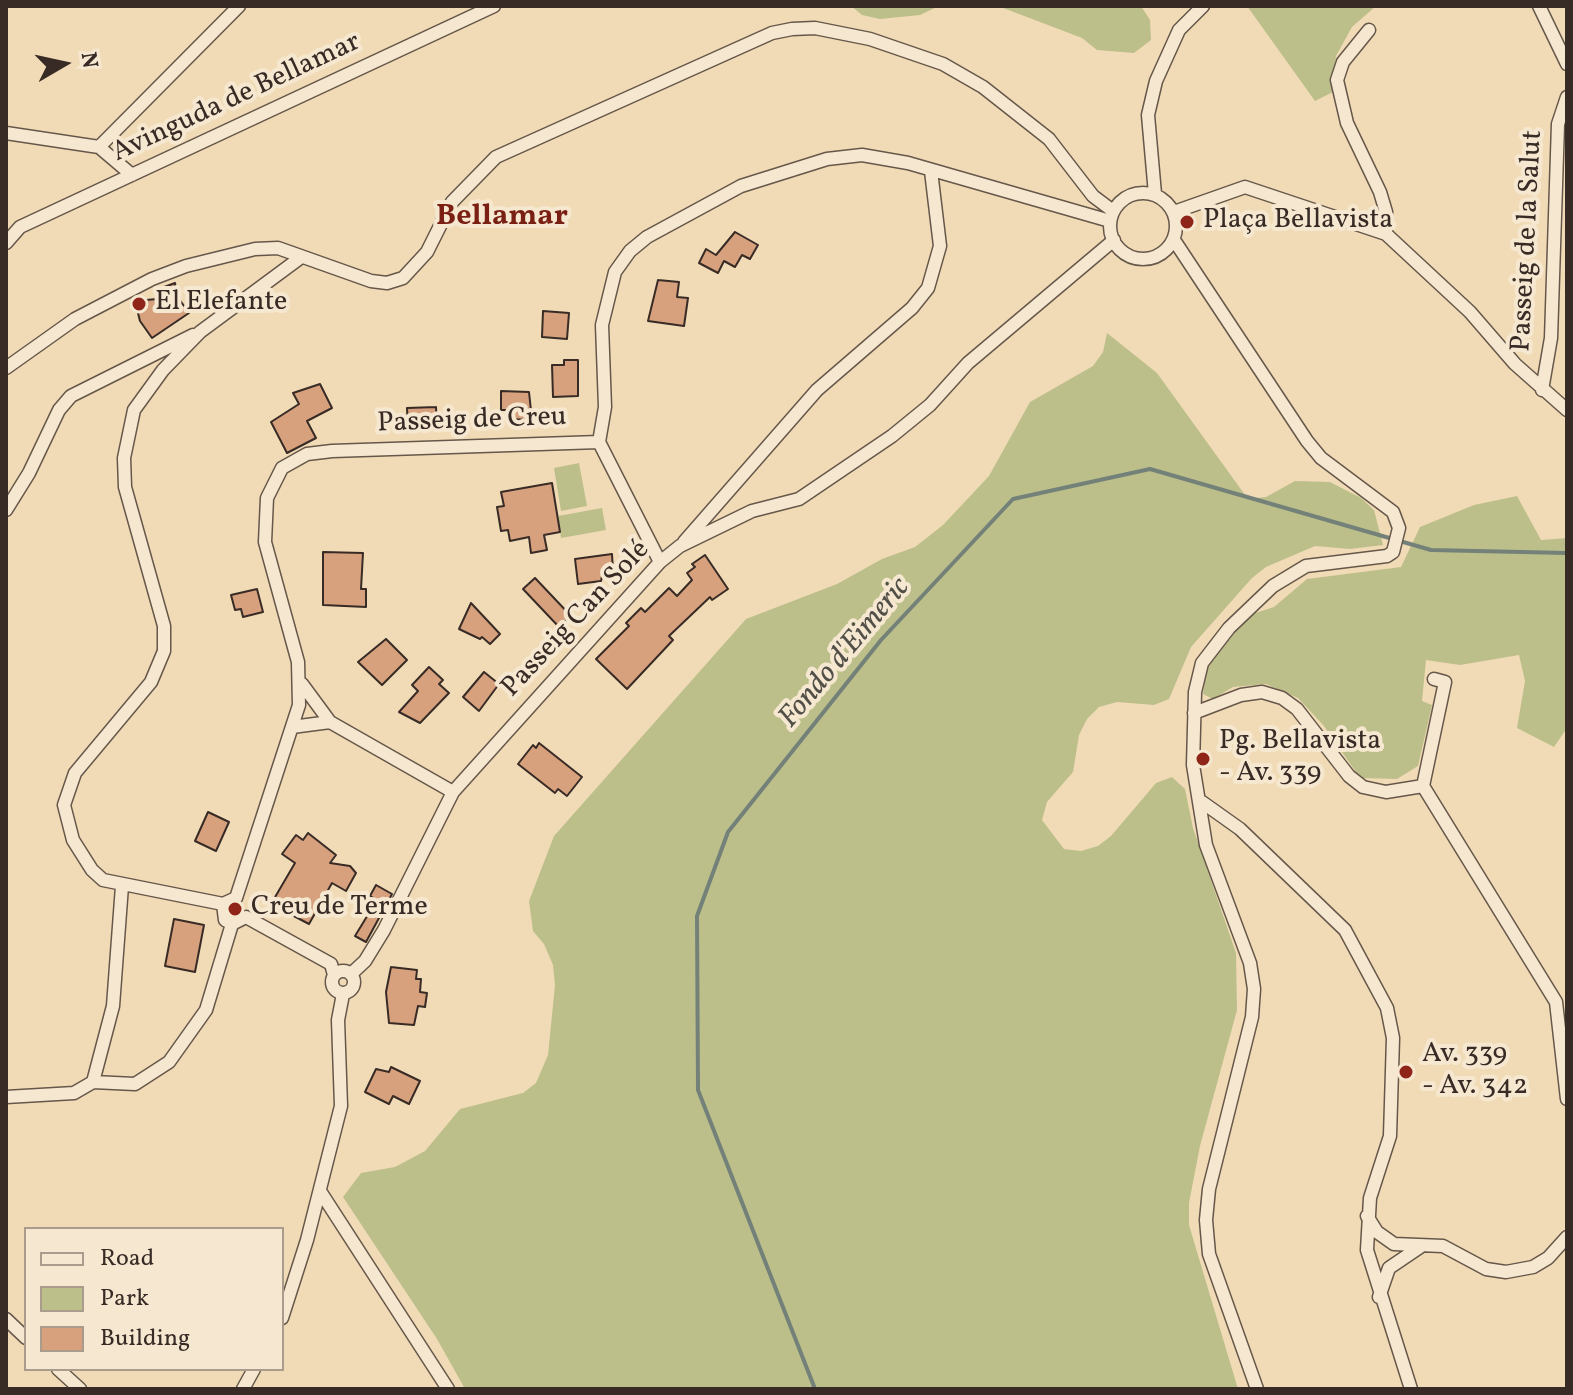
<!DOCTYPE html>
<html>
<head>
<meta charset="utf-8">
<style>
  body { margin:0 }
  #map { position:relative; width:1573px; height:1395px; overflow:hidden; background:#f1dbb6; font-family:Vollkorn,serif }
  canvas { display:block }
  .frame { position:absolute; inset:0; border:8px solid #382b26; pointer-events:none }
  .legend { position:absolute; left:24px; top:1227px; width:260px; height:144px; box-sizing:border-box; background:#f6e8d0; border:2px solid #aa9c8c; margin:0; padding:10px 14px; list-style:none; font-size:24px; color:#382b26 }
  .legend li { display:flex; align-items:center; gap:16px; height:40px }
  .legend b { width:40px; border:2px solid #aa9c8c }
  .north { position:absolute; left:24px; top:24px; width:80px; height:80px; -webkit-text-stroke:6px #f6e8d0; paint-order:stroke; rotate:81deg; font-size:22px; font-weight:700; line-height:32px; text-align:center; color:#382b26 }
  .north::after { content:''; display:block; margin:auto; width:28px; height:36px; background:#382b26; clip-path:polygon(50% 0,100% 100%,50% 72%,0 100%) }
</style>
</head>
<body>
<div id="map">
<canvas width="1573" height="1395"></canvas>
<div class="frame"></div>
<ul class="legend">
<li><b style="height:10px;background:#f6e8d0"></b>Road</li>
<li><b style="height:22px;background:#bdbf8b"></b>Park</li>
<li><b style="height:22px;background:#d6a17c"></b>Building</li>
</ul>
<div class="north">N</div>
</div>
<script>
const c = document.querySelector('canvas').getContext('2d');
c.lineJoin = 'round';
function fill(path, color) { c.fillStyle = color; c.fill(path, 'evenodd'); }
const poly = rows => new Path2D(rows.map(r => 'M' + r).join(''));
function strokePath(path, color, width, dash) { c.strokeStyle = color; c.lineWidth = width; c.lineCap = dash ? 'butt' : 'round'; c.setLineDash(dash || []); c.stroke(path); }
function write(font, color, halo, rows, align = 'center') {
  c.font = font + ' Vollkorn,serif'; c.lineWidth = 8; c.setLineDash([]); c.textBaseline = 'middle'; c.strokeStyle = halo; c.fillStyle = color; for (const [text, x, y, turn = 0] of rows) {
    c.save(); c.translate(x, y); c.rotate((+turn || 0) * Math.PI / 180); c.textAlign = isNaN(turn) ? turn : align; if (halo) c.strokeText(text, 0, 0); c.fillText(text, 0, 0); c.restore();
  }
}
fill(poly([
  [851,6,939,6,920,15,880,19,862,15],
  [998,6,1141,6,1150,20,1151,40,1134,53,1097,50,1082,38],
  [1247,6,1376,6,1352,27,1336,56,1333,92,1315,101],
  [1107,333,1157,373,1248,499,1266,497,1295,481,1330,482,1361,498,1374,510,1383,545,1350,549,1315,546,1266,567,1252,578,1191,647,1169,699,1154,705,1117,702,1099,707,1087,719,1079,735,1073,772,1047,802,1042,820,1064,849,1081,851,1098,846,1111,836,1156,783,1172,777,1185,789,1193,828,1236,953,1237,1010,1200,1146,1189,1203,1189,1225,1238,1389,465,1389,437,1339,343,1197,361,1173,395,1167,425,1151,460,1109,523,1093,536,1083,548,1055,555,985,553,965,544,944,533,931,529,901,554,836,746,619,837,584,882,559,915,547,943,525,989,476,1030,402,1093,366,1103,352],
  [579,463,587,506,561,511,554,468],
  [1517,496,1541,540,1567,538,1567,728,1554,747,1517,728,1525,681,1519,655,1460,665,1426,660,1422,701,1432,705,1418,766,1397,779,1360,778,1324,726,1298,698,1266,684,1233,687,1213,699,1203,694,1207,667,1249,615,1274,607,1307,579,1401,567,1420,527,1474,505],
  [602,508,606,530,561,538,558,516]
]), '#bdbf8b');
strokePath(poly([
  [815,1389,698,1090,697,916,728,832,881,640,1013,499,1150,469,1431,550,1567,553]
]), '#738179', 4);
const building = poly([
  [735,232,758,245,750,259,742,255,735,267,724,261,718,273,699,263,706,249,716,255,735,232],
  [658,280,679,282,677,297,688,298,684,326,648,321,658,280],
  [175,283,177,296,189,313,152,338,140,321,135,301,157,299,156,290,175,283],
  [543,311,569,313,567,339,542,337,543,311],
  [564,360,578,360,578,396,553,397,552,365,564,365,564,360],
  [320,384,332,408,307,421,316,438,287,453,271,422,299,404,293,393,320,384],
  [501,391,529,392,532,420,506,419,507,410,501,410,501,391],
  [436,407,437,428,408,428,407,408,436,407],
  [552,483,560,532,544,535,547,550,531,553,529,537,510,541,508,530,501,531,497,507,504,506,501,492,552,483],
  [323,552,363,553,361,589,366,589,366,607,323,605,323,552],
  [612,554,613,571,603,572,601,581,578,584,575,559,612,554],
  [705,555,728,589,712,600,710,597,669,636,673,640,627,689,596,659,629,626,626,623,641,608,645,612,669,588,677,596,692,580,687,573,695,567,692,564,705,555],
  [535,578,571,616,559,627,523,589,535,578],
  [257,589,263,612,243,617,241,609,235,610,231,595,257,589],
  [471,603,500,634,490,644,482,637,480,639,459,629,471,603],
  [386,639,407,660,382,685,358,662,386,639],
  [429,667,443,680,439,684,449,693,420,723,399,712,418,691,412,685,429,667],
  [484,672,499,684,479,711,463,697,484,672],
  [539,743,582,777,567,796,558,789,555,793,518,764,533,745,536,748,539,743],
  [208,812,229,822,216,851,195,841,208,812],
  [308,833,336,855,330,863,350,866,356,873,346,891,332,883,309,924,271,904,295,863,282,854,296,835,303,840,308,833],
  [376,885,392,894,366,942,355,936,377,900,370,896,376,885],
  [174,919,204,925,195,972,165,966,174,919],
  [391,967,417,970,416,979,421,979,420,992,427,993,425,1007,418,1006,414,1025,389,1023,386,992,391,967],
  [391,1067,420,1081,409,1104,393,1096,389,1104,365,1092,376,1069,389,1072,391,1067]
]);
fill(building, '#d6a17c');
strokePath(building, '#382b26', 2);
const street = poly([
  [1539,6,1567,64],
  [1369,30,1343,62,1337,80,1347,123,1380,192,1386,212,1386,234],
  [6,133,99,147,132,175],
  [99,147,239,6],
  '1110 226a33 33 0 1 1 66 0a33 33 0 1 1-66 0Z',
  [1155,194,1148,115,1156,81,1179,30,1203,6],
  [1174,212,1245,187,1386,234,1470,312,1515,364,1567,410],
  [1174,240,1307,441,1321,458,1393,512,1399,528,1393,552,1387,556,1306,566,1273,586,1229,628,1202,663,1195,692,1193,765,1206,845,1250,963,1254,989,1252,1017,1209,1189,1206,1220,1209,1254,1257,1389],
  [6,243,20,227,494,6],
  [6,368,75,319,152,279,186,266,255,249,278,248,371,281,387,283,403,278,427,252,452,202,496,157,772,33,792,29,815,28,870,39,943,64,983,87,1049,139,1093,196,1113,211],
  [1542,390,1551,338,1558,124,1567,97],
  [599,442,605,407,602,325,615,272,630,251,647,237,741,186,827,159,862,155,908,163,1110,221],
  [599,442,660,562],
  [6,510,29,473,59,410,71,396,193,335],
  [684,542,817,390,912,308,928,288,940,246,931,171],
  [302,684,330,722],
  [1194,713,1241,695,1262,692,1282,698,1297,709,1349,776,1363,787,1386,792,1423,786],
  [292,727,330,722,453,792],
  [1423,786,1556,1002,1567,1099],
  [1423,786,1445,682,1434,679],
  [1202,802,1240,829,1345,930,1387,1008,1393,1038,1390,1136,1370,1198,1367,1250,1411,1389],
  [223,904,103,880,92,870,73,840,64,805,75,773,151,682,164,651,164,626,125,487,124,458,134,410,163,370,200,332,300,258],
  [223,904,236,898,299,705,298,662,265,542,267,498,282,468,307,454,332,451,599,442],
  [223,904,225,920,232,924,246,917,331,964,334,975],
  '332 982a11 11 0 1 1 22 0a11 11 0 1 1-22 0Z',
  [351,974,365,961,384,930,453,792,660,562,680,546,752,511,799,499,892,436,930,405,968,363,1114,240],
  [93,1082,113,1006,122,886],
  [6,1097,74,1093,93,1082,135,1084,169,1062,206,1010,232,924],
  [320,1191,448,1389],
  [1367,1216,1377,1232,1394,1244,1443,1246,1486,1269,1506,1272,1533,1267,1548,1258,1567,1237],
  [1379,1297,1389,1268,1420,1247],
  [282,1318,307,1240,341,1106,338,1020,343,994],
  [6,1319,26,1338],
  [58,1369,80,1389],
  [243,1389,254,1369]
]);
strokePath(street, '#66574a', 15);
strokePath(street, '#f6e8d0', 12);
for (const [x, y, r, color] of [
  [1187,222,8,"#8f2418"],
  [139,304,8,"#8f2418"],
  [1203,759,8,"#8f2418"],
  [235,909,8,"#8f2418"],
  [1406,1072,8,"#8f2418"]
]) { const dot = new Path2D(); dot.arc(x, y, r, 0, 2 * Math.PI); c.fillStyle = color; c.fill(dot); strokePath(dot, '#f6e8d0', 3); }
write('28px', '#382b26', '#f6e8d0', [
  ["Avinguda de Bellamar",237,99,-25],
  ["Passeig de la Salut",1529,241,-87],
  ["Passeig de Creu",472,422,-2],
  ["Passeig Can Solé",577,620,-47]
]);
write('28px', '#382b26', '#f6e8d0', [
  ["Plaça Bellavista",1203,222],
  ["El Elefante",155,304],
  ["Pg. Bellavista",1219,743],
  ["- Av. 339",1219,775],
  ["Creu de Terme",251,909],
  ["Av. 339",1422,1056],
  ["- Av. 342",1422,1088]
], 'left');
write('bold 30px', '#7a1f14', '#f6e8d0', [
  ["Bellamar",502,218]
]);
write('italic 30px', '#514f48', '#f6e8d0', [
  ["Fondo d'Eimeric",846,654,-50]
]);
</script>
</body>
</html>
